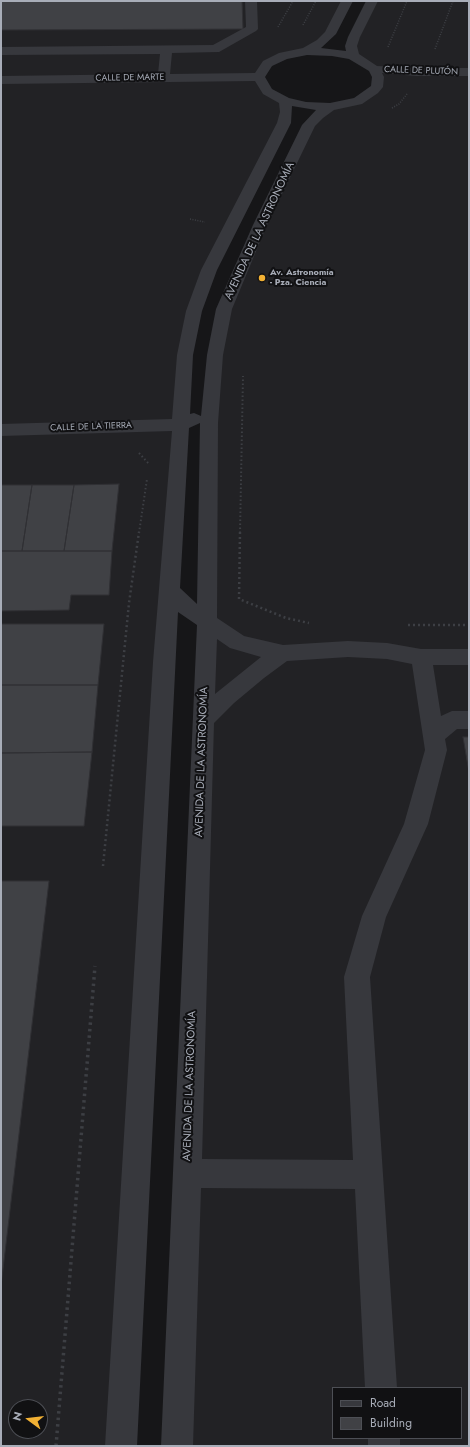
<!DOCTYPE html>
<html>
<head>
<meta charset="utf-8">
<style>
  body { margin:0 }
  #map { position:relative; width:470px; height:1447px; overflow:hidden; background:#161618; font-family:Jost,sans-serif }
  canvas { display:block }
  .frame { position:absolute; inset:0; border:2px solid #a8adb8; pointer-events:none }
  .legend { position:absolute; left:332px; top:1387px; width:130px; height:52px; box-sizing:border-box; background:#111113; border:1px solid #4d4f55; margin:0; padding:5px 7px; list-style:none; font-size:12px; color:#a8adb8 }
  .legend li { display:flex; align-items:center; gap:8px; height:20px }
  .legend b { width:20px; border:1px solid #4d4f55 }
  .north { position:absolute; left:8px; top:1399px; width:40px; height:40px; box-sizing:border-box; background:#111113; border:1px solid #4d4f55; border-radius:50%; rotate:285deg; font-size:11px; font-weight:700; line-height:16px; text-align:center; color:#a8adb8 }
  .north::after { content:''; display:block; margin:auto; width:14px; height:18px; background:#f2b134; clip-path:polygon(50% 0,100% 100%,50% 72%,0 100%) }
</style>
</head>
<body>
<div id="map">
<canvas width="470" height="1447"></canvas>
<div class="frame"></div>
<ul class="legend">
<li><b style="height:5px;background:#37383d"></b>Road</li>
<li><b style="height:11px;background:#404145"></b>Building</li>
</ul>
<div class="north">N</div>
</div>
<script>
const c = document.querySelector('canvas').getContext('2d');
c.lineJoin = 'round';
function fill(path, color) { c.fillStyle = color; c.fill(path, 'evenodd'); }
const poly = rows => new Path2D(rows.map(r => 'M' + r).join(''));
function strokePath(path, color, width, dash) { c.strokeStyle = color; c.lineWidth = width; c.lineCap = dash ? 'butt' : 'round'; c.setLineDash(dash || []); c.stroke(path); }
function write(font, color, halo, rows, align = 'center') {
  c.font = font + ' Jost,sans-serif'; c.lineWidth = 4; c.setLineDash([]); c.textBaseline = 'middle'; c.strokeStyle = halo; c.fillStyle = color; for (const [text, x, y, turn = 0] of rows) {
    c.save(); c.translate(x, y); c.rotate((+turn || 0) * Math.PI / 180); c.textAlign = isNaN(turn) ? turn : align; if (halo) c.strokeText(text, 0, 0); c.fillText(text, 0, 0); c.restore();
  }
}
fill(poly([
  [1,1,347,1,321,43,283,56,260,77,267,91,285,101,286,112,194,311,121,1446,1,1446],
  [16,1407,40,1407,40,1431,16,1431],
  [372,1,469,1,469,1446,177,1446,209,519,224,309,318,115,358,101,374,90,378,77,353,56],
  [333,1388,461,1388,461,1438,333,1438]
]), '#222225');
const building = poly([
  [1,1,242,1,243,29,1,30,1,1],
  [119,484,112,551,64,551,74,485,119,484],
  [1,485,32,485,22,551,1,551,1,485],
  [32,485,74,485,64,551,22,551,32,485],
  [1,551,112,551,109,595,71,595,69,610,1,611,1,551],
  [1,624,104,624,98,685,1,685,1,624],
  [1,685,98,685,92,752,1,753,1,685],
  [463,737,469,737,469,772,463,737],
  [92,752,84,826,1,826,1,753,92,752],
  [1,881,49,881,1,1286,1,881]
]);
fill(building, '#404145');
strokePath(building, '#303034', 1);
strokePath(poly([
  [303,25,316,1],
  [278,27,293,1],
  [388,47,407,1],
  [435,49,453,1],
  [392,108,399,104,407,94],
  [190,219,205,222]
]), '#3d3f44', 1.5, [1, 1.5]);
strokePath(poly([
  [139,453,149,464],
  [139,533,147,479],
  [240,533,243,376]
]), '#3d3f44', 2, [1.5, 2.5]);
strokePath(poly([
  [240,532,239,599,286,618,309,623],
  [408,625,469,625],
  [103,866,129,603,139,532]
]), '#3d3f44', 2.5, [2, 3]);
strokePath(poly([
  [56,1446,95,966]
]), '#3d3f44', 3.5, [2.5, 4]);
fill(poly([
  [245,1,257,1,258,29,256,31,219,52,172,53,170,74,255,73,263,61,279,53,303,48,317,40,325,32,341,1,353,1,336,34,321,48,346,51,345,46,348,37,366,1,378,1,360,37,357,46,359,54,377,66,416,68,469,68,469,76,416,76,382,73,384,77,383,87,378,93,362,104,334,110,323,118,315,126,267,225,232,309,223,355,218,423,217,618,244,636,283,645,348,641,387,643,421,649,469,649,469,665,433,665,441,716,452,711,469,711,469,729,457,729,445,739,447,750,428,824,386,917,370,977,397,1388,365,1388,355,1189,201,1188,193,1446,161,1446,197,625,178,612,137,1446,105,1446,153,662,172,431,1,436,1,424,172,419,177,355,186,311,201,270,277,123,280,112,279,103,263,94,255,81,1,84,1,76,158,74,160,54,1,55,1,47,213,45,246,27,245,1],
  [307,55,332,56,349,59,369,71,372,77,371,86,354,98,330,103,306,102,289,98,272,89,265,77,272,66,287,59,307,55],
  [292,106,316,110,302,125,253,225,216,309,207,355,201,416,194,413,190,414,193,355,202,311,217,270,291,123,292,106],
  [200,423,197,604,180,588,189,428,200,423],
  [217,639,230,648,261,657,215,694,217,639],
  [348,657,387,659,412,664,425,750,404,824,362,916,344,977,353,1160,202,1159,214,723,234,703,264,678,287,661,348,657],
  [368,1438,400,1438,400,1446,368,1446,368,1438]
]), '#37383d');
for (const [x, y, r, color] of [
  [262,278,4,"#f2b134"]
]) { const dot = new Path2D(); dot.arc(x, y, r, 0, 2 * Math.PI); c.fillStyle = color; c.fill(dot); strokePath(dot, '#111113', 1.5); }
write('9px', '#a8adb8', '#111113', [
  ["CALLE DE PLUTÓN",421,71,2],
  ["CALLE DE MARTE",130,78,-1],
  ["CALLE DE LA TIERRA",91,427,-2]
]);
write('bold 9px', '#a8adb8', '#111113', [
  ["Av. Astronomía",270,273],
  ["- Pza. Ciencia",270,283]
], 'left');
write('11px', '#a8adb8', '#111113', [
  ["AVENIDA DE LA ASTRONOMÍA",260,231,-65],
  ["AVENIDA DE LA ASTRONOMÍA",202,762,-88],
  ["AVENIDA DE LA ASTRONOMÍA",190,1086,-88]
]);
</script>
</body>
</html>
